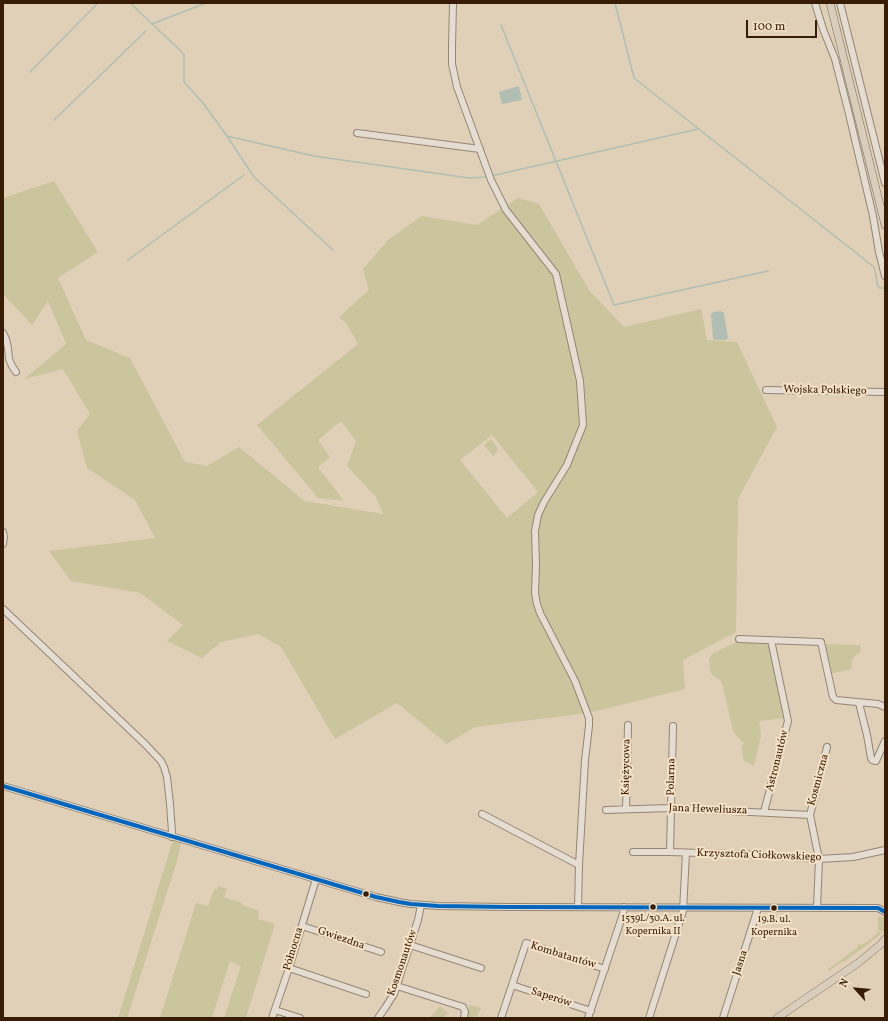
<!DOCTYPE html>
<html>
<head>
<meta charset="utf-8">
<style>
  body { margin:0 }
  #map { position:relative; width:888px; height:1021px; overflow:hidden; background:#e0d0b8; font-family:Vollkorn,serif }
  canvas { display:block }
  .frame { position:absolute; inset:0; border:4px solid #381c06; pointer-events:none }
  .north { position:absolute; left:836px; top:969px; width:40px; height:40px; -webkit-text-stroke:3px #f5e2c6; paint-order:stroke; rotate:297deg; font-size:11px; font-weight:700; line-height:16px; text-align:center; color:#381c06 }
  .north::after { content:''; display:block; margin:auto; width:14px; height:18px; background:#381c06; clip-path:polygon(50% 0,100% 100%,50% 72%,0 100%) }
  .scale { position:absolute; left:746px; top:20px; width:71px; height:18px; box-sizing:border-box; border:2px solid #381c06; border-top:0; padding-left:5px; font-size:12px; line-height:14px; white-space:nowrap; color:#381c06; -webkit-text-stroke:3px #f5e2c6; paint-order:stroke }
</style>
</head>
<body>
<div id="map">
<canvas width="888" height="1021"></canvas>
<div class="frame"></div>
<div class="north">N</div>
<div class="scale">100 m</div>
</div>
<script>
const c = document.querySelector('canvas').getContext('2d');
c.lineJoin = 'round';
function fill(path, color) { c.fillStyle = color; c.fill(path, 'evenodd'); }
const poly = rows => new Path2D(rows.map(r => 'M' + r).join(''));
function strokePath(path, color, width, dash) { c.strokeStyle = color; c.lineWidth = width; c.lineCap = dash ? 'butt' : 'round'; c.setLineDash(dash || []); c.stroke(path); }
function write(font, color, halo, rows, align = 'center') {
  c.font = font + ' Vollkorn,serif'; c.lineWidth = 4; c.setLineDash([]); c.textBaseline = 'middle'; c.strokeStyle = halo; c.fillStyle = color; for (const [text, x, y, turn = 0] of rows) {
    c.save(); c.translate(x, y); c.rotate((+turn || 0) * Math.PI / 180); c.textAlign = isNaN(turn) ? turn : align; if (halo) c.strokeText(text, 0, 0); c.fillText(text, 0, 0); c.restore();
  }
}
fill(poly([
  [54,181,98,252,58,278,86,340,130,358,185,462,207,466,239,447,305,501,383,514,376,497,347,466,356,441,341,421,318,440,330,457,318,467,344,501,318,498,257,425,358,344,347,324,339,317,369,290,363,269,388,240,422,216,477,225,518,198,539,204,589,290,624,327,701,309,707,340,737,342,777,427,738,499,736,632,683,660,685,689,588,713,475,727,447,744,397,703,335,739,281,647,258,634,221,642,202,658,167,641,183,625,140,593,71,581,49,551,155,538,135,500,87,468,77,431,90,414,63,369,24,379,66,344,48,301,32,325,3,294,3,198],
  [492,435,538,492,507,518,460,460],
  [491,439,498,448,497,452,493,456,484,445],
  [743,641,767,643,769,645,785,718,759,721,761,735,754,766,744,761,742,753,742,746,744,743,741,741,733,731,722,683,719,679,713,676,710,671,709,659,713,653,737,642,741,642],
  [825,644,861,645,860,653,857,654,853,658,851,664,852,669,830,674,824,645],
  [173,840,181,843,177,861,127,1018,118,1018],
  [218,886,227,889,224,897,242,903,242,905,259,911,258,914,259,915,258,919,275,924,246,1018,224,1018,241,966,230,961,212,1018,160,1018,196,903,208,906,214,889,217,890],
  [878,916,885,918,885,930,882,933,878,929],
  [877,931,880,932,881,934,844,962,843,961,829,971,828,969,857,948,858,944,862,945,864,944,877,934],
  [470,1005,481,1008,477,1017,474,1016,473,1018,465,1018],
  [440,1006,448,1013,443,1018,430,1018]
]), '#cbc59e');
fill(poly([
  [519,86,522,100,502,104,499,92],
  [721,311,724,313,728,338,726,340,715,340,713,338,711,315,713,312]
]), '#b1beb4');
strokePath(poly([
  [130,3,184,54,184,82,203,103,227,136,314,156,469,178,488,177],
  [615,3,634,78,874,267,876,275,877,283,878,286,880,288,885,288],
  [152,24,206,3],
  [501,25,614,305,768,271],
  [30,72,98,3],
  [54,120,146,31],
  [227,136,254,177,333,250],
  [491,176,698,129],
  [128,260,244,175]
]), '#b1beb4', 1.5);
const minor = poly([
  [453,3,452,47,452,64,457,87,491,180,506,210,556,274,580,381,583,425,567,465,544,502,538,515,535,531,536,565,535,593,537,604,540,613,575,681,589,718,589,726,585,760,579,865,578,907],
  [815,3,823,29,835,59,849,114,873,216,879,252,885,276],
  [840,3,885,183],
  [357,133,480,149],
  [3,333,6,339,8,348,9,359,12,366,16,372],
  [766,390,885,392],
  [3,532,4,537,3,544],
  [3,609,145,744,161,761,164,767,167,777,170,804,172,832,172,837],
  [739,639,821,642,833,697,836,700,878,704,885,707],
  [859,703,867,735,871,758,872,760,876,761,885,741],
  [3,786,376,897,399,902,411,904,438,906,509,907,868,908,878,908,885,912],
  [626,809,628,725],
  [606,810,671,808,810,815],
  [764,812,788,721,771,640],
  [482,814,579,865],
  [633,852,670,852,762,855,819,859,853,857,885,850],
  [670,852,673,726],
  [817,908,819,859,810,815,827,747],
  [302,926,381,952],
  [410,945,481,968],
  [289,968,366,994],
  [512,985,591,1011],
  [397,986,463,1007,465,1012,464,1018],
  [275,1010,300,1018],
  [272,1018,289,968,316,879],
  [378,1018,385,1008,394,994,418,920,421,905],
  [501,1018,526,943,605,969],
  [588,1018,623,914,624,907],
  [649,1018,683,911,686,853],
  [723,1018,758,908]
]);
const major = poly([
  [830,3,885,225],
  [777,1018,858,963,881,944,885,939]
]);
strokePath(minor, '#938676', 8);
strokePath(major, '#7b6e5f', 8);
strokePath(minor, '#e5ddd1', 6);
strokePath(major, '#d9cdbc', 7);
strokePath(poly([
  [3,786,376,897,399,902,411,904,438,906,509,907,868,908,878,908,885,912]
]), '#0065bd', 4);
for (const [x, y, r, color] of [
  [366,894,3.5,"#381c06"],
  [653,907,3.5,"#381c06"],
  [774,908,3.5,"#381c06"]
]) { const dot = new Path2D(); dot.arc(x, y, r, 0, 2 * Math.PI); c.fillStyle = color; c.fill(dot); strokePath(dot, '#f5e2c6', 1.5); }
write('10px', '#381c06', '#f5e2c6', [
  ["1539L/30.A. ul.",653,919],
  ["Kopernika II",653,932],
  ["19.B. ul.",774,920],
  ["Kopernika",774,933]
]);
write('11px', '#381c06', '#f5e2c6', [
  ["Wojska Polskiego",825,391,1],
  ["Astronautów",778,761,-76],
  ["Księżycowa",627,767,-89],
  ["Polarna",672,777,-89],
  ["Kosmiczna",819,780,-75],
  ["Jana Heweliusza",708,810,2],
  ["Krzysztofa Ciołkowskiego",759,856,2],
  ["Gwiezdna",341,939,19],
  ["Północna",294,949,-73],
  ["Kombatantów",563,956,17],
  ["Kosmonautów",403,963,-71],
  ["Jasna",741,963,-72],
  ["Saperów",551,998,18]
]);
</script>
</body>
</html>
